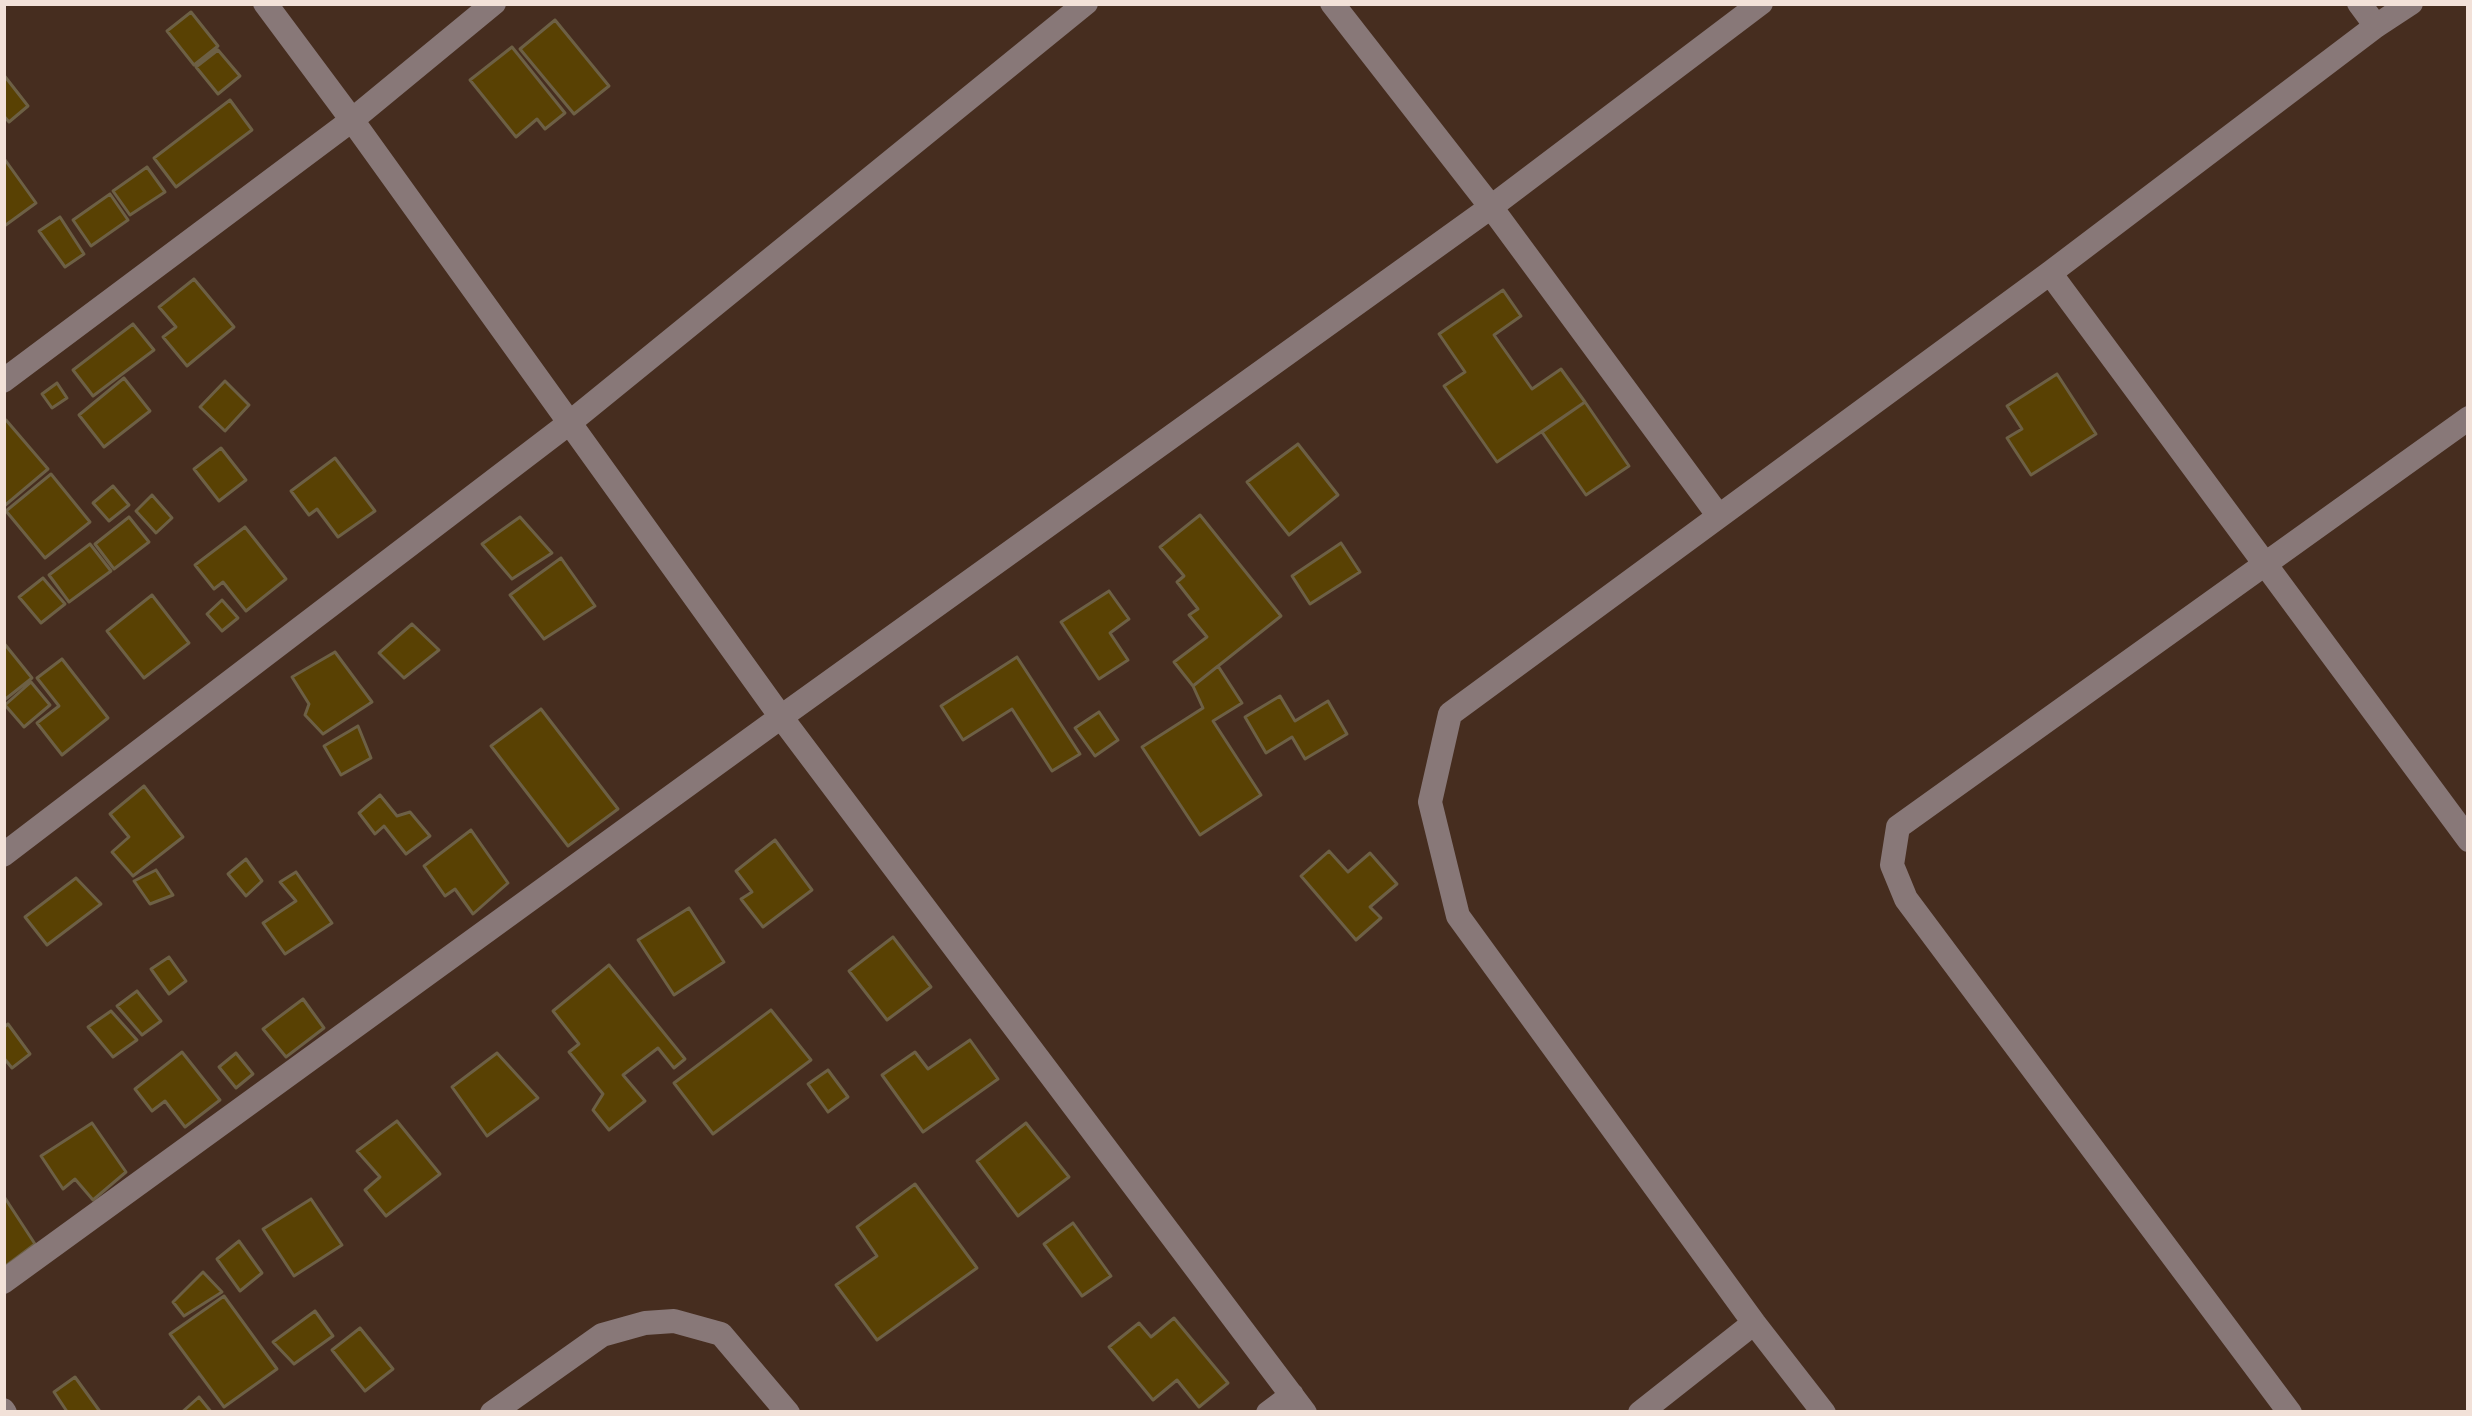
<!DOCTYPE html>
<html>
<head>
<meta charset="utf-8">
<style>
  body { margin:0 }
  #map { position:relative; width:2472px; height:1416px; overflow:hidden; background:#462d1f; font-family:"Fira Sans",sans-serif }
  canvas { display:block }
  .frame { position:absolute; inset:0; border:6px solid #f2e1d8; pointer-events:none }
</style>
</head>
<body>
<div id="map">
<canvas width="2472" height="1416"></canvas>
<div class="frame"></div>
</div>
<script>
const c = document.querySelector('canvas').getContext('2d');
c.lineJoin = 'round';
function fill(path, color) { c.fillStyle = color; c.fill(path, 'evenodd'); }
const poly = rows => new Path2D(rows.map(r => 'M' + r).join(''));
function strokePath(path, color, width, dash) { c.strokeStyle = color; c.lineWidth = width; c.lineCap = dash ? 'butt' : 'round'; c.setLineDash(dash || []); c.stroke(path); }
const building = poly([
  [191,12,218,46,194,65,167,31,191,12],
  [555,20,609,86,574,114,520,49,555,20],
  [512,47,565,113,545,129,537,119,516,137,470,80,512,47],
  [218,50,240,76,218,94,196,67,218,50],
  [3,74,28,106,9,122,3,115,3,74],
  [230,100,252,130,176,187,154,158,230,100],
  [3,157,36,203,3,227,3,157],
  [147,167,165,192,130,215,113,191,147,167],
  [110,194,128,220,91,246,73,220,110,194],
  [60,217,84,254,65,267,39,231,60,217],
  [194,279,234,327,187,366,163,337,176,327,159,307,194,279],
  [1503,290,1521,316,1494,335,1532,389,1561,369,1585,402,1497,462,1444,386,1465,372,1439,334,1503,290],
  [133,324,154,350,93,396,73,370,133,324],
  [2057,374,2096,434,2031,475,2007,438,2022,429,2007,406,2057,374],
  [124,378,150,411,104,447,79,415,124,378],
  [225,381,249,405,225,431,200,407,225,381],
  [57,383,67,398,52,408,42,394,57,383],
  [1585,402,1629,466,1586,495,1542,432,1585,402],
  [6,420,48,469,3,507,3,423,6,420],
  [1298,444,1338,495,1289,535,1247,482,1298,444],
  [221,448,246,480,219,501,194,469,221,448],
  [335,458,375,511,338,537,317,509,309,515,291,491,335,458],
  [51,474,90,522,45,558,6,511,51,474],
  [113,486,129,505,109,521,93,503,113,486],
  [152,495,172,518,156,533,136,511,152,495],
  [1200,515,1281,616,1193,686,1174,662,1207,637,1189,615,1198,609,1177,582,1184,576,1160,547,1200,515],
  [129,517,149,542,114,569,95,544,129,517],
  [520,517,552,553,512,579,482,544,520,517],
  [245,527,286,579,246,611,223,582,214,589,195,565,245,527],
  [1341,543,1360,572,1310,604,1292,576,1341,543],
  [90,544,111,571,69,602,49,575,90,544],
  [561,558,595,606,544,639,510,595,561,558],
  [43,578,65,604,41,623,19,597,43,578],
  [1109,591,1129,619,1110,633,1128,660,1099,679,1061,622,1109,591],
  [152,595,189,643,144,678,107,631,152,595],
  [222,600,238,618,222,631,207,614,222,600],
  [412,624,439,650,404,678,379,653,412,624],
  [3,642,32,678,3,701,3,642],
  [335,652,372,702,323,734,305,715,309,704,292,677,335,652],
  [1017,657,1080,754,1052,771,1012,709,963,740,941,706,1017,657],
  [62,659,108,718,62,755,37,723,59,706,37,678,62,659],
  [1218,666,1242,703,1213,721,1261,795,1200,835,1142,747,1203,708,1193,686,1218,666],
  [31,682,50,705,24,727,5,705,31,682],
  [1280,696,1295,721,1328,701,1347,734,1305,759,1292,737,1266,753,1245,717,1280,696],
  [541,709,618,809,568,846,491,746,541,709],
  [1099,712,1118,740,1095,756,1075,728,1099,712],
  [358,726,371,758,341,775,324,746,358,726],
  [144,786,183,837,133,876,112,852,129,837,110,814,144,786],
  [380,795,397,816,410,812,430,836,406,854,384,826,375,834,359,813,380,795],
  [471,830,508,883,473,914,455,889,445,896,424,866,471,830],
  [775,840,812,890,763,927,741,899,752,892,736,871,775,840],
  [1329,851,1348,872,1370,853,1397,884,1370,907,1381,918,1356,940,1301,876,1329,851],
  [246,859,262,881,246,896,228,874,246,859],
  [156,870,173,895,150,904,134,881,156,870],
  [296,872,332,923,285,954,263,923,296,901,280,882,296,872],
  [76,878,101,904,47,945,25,917,76,878],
  [689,908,724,962,674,995,638,940,689,908],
  [893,937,931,987,887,1020,849,971,893,937],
  [169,957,186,981,169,994,151,969,169,957],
  [609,965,685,1059,674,1068,658,1048,623,1075,645,1101,609,1130,593,1110,603,1094,569,1052,579,1044,553,1011,609,965],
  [137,991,161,1021,142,1035,117,1006,137,991],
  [303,999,324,1028,286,1057,263,1029,303,999],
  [771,1010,811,1060,713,1134,674,1083,771,1010],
  [111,1011,137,1040,113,1057,88,1027,111,1011],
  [8,1024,30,1054,12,1068,3,1057,3,1028,8,1024],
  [970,1040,998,1079,923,1132,882,1075,915,1052,928,1069,970,1040],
  [182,1052,220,1100,185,1127,165,1101,152,1111,135,1089,182,1052],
  [236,1053,253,1074,236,1088,219,1067,236,1053],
  [497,1053,538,1098,487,1136,452,1087,497,1053],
  [828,1070,848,1097,828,1112,808,1084,828,1070],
  [397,1121,440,1174,386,1216,365,1190,380,1177,357,1151,397,1121],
  [92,1123,126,1172,93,1200,75,1179,63,1189,41,1156,92,1123],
  [1026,1123,1069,1177,1018,1216,977,1161,1026,1123],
  [915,1184,977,1268,877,1340,836,1285,877,1256,857,1227,915,1184],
  [3,1195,35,1244,3,1268,3,1195],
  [311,1199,342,1245,294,1276,263,1229,311,1199],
  [1073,1223,1111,1276,1082,1296,1044,1244,1073,1223],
  [239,1241,262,1273,240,1291,217,1259,239,1241],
  [203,1272,222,1292,184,1316,173,1302,203,1272],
  [224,1296,277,1369,224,1407,170,1334,224,1296],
  [315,1311,333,1336,294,1364,273,1342,315,1311],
  [1174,1318,1228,1383,1199,1407,1177,1380,1153,1400,1109,1347,1139,1323,1151,1337,1174,1318],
  [360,1328,393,1369,365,1391,332,1350,360,1328],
  [75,1377,101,1413,68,1413,54,1392,75,1377],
  [199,1397,212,1413,181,1413,199,1397]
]);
fill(building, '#594103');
strokePath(building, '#6d6045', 3);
strokePath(poly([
  [265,3,352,120,781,717,1305,1413],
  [1332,3,1491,207,1718,515],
  [2359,3,2376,26],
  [2050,273,2469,840],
  [3,381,352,120,494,3],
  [3,855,568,424,1086,3],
  [3,1282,781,717,1491,207,1761,3],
  [3,1410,5,1413],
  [492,1413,602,1335,645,1323,674,1321,721,1334,788,1413],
  [1268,1413,1292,1395],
  [1640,1413,1754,1323],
  [1824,1413,1754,1323,1458,916,1430,802,1450,714,2050,273,2376,26,2411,3],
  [2290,1413,1906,899,1892,865,1898,827,2469,418]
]), '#887878', 24);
</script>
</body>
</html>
